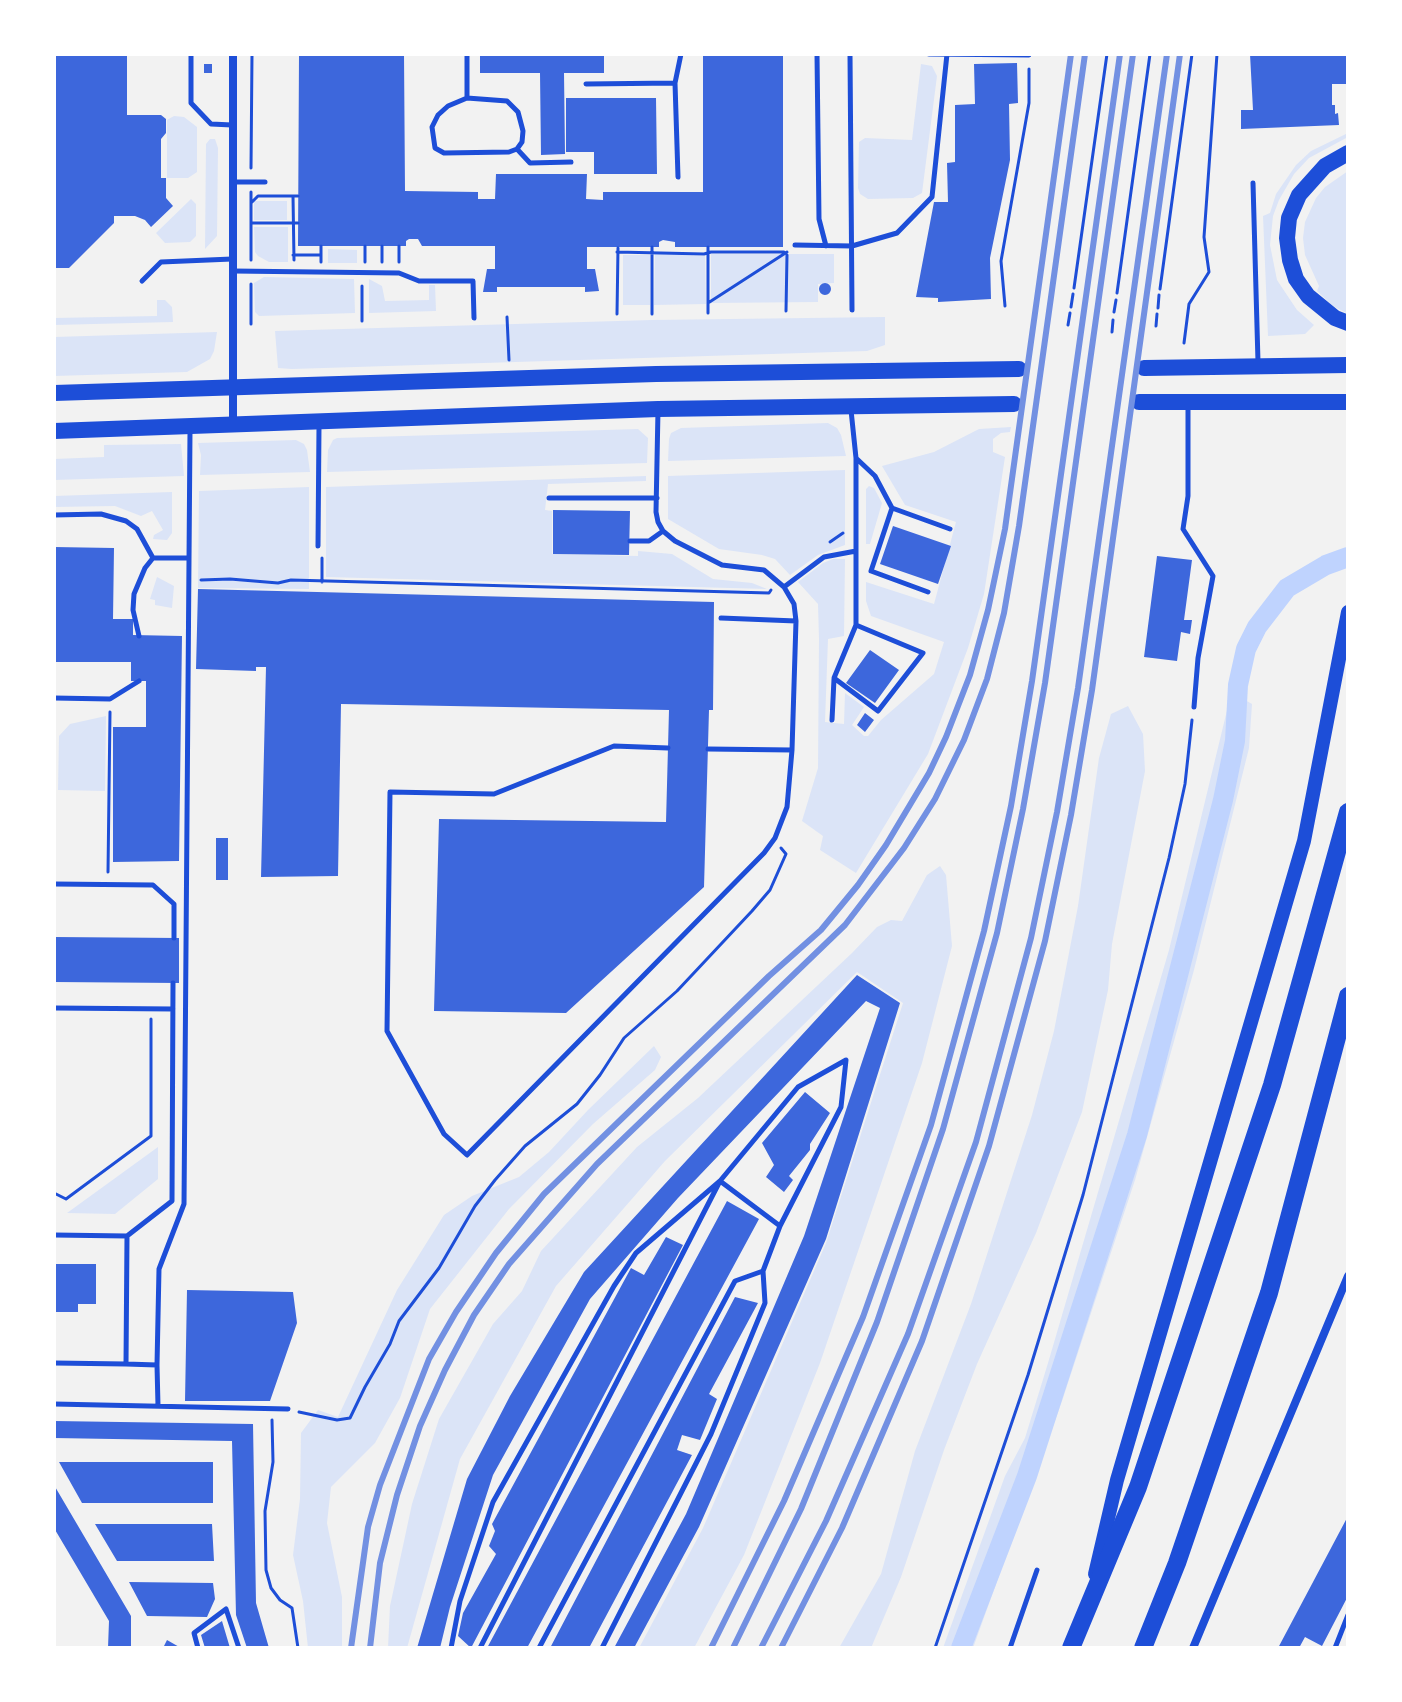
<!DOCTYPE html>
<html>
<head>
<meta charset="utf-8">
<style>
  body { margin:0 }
  #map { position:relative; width:1402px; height:1702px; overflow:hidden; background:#f2f2f2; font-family:Barlow,sans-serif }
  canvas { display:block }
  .frame { position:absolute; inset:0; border:56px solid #fff; pointer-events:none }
</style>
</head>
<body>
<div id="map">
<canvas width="1402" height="1702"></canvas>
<div class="frame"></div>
</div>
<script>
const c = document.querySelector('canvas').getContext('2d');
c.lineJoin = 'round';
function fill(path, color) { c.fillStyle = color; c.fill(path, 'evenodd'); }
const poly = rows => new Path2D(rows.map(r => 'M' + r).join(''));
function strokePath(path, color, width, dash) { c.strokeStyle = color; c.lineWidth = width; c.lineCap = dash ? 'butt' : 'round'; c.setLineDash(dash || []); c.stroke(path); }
fill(poly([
  [921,64,932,66,937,76,922,193,913,198,868,199,860,194,858,188,859,142,865,138,912,140],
  [174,116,184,117,197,127,197,172,188,178,167,178,167,120],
  [1348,133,1348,137,1309,158,1294,174,1279,200,1273,216,1270,245,1277,280,1297,310,1314,325,1305,334,1268,336,1263,216,1270,213,1276,194,1296,165,1311,151],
  [210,139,215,139,218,148,217,236,205,249,206,144],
  [1348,171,1348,314,1333,306,1317,291,1319,286,1305,255,1303,238,1305,222,1316,198,1325,187],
  [191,199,196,204,196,236,190,242,165,243,156,233],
  [254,201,287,201,287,220,254,220],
  [254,227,288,227,288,262,269,262,258,256,255,252],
  [328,249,357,250,357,263,328,263],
  [655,254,705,256,706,304,654,305],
  [711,254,834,254,834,283,818,284,818,302,711,303],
  [623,255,650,255,650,305,623,305],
  [264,277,354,279,355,313,259,316,255,312,254,283],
  [369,279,382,286,385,301,429,300,429,285,435,285,436,311,369,313],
  [157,300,165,300,172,307,173,322,54,325,54,318,157,316],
  [885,317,885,345,867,351,292,369,278,368,275,331,652,320],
  [217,332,214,351,210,359,187,372,54,376,54,337],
  [828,423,837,428,841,435,846,456,668,461,669,439,671,433,681,428],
  [1011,427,1010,432,1001,433,993,439,993,452,1005,457,984,594,968,648,928,754,856,873,820,850,823,836,802,821,818,768,819,639,818,604,798,582,823,563,833,559,845,559,844,636,828,639,825,722,844,724,845,693,864,707,852,725,864,736,868,736,881,720,934,674,944,642,871,616,866,601,866,582,934,604,956,522,905,505,882,466,934,452,979,429],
  [638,429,648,438,647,463,327,472,328,450,333,440,337,438],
  [296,440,304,444,307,450,310,472,200,475,201,455,198,443],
  [181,444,184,476,54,480,54,459,104,457,104,445],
  [845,470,845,545,818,555,790,575,775,559,762,555,719,549,668,519,668,476],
  [646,476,646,481,548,484,545,510,552,511,552,554,638,556,638,551,672,554,713,579,752,583,767,589,326,577,326,487],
  [869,486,874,488,882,503,870,544,866,544,866,489],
  [309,487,309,589,198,588,199,491],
  [172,492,172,533,167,540,153,539,154,535,163,530,152,511,141,516,115,506,54,507,54,496],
  [157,577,174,586,172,608,155,605,155,600,150,599],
  [1238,696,1252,704,1249,748,1194,970,1135,1180,1061,1404,973,1648,943,1648,1005,1476,1025,1438,1048,1363,1169,950,1230,698],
  [1128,706,1143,734,1145,771,1112,944,1108,990,1082,1112,1036,1233,977,1364,944,1450,901,1577,871,1648,839,1648,881,1574,915,1451,971,1304,1032,1115,1054,1031,1078,906,1099,758,1111,714],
  [106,716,105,791,58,790,59,736,70,724],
  [940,866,946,875,952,946,922,1063,820,1363,744,1555,694,1648,639,1648,703,1528,826,1243,903,1003,857,972,665,1161,556,1286,460,1459,407,1648,388,1648,390,1606,412,1504,439,1419,493,1324,522,1291,541,1251,637,1147,698,1098,852,953,877,927,891,920,902,921,927,875],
  [654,1046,661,1057,655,1070,593,1124,509,1209,430,1309,400,1398,375,1443,331,1487,327,1523,342,1597,342,1648,308,1648,303,1601,293,1555,300,1499,301,1433,318,1410,338,1417,397,1290,444,1215,472,1196,519,1177,549,1152,588,1110],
  [158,1147,158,1179,115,1214,67,1213]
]), '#dbe4f7');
strokePath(poly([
  [961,1648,1027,1476,1137,1135,1223,800,1235,741,1238,685,1246,649,1257,627,1287,588,1326,565,1348,557]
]), '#bfd3fe', 20);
fill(poly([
  [54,54,127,54,127,115,161,115,166,119,166,133,161,139,161,178,166,178,166,198,173,206,151,227,145,220,135,216,114,216,114,223,69,268,54,268],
  [299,54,404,54,405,191,478,192,478,199,495,199,496,174,587,174,586,199,603,200,603,192,703,192,703,54,783,54,783,247,675,247,675,242,663,240,659,242,659,247,587,247,587,269,595,269,599,291,585,292,585,287,497,287,497,292,483,292,487,269,495,269,495,246,422,246,418,239,409,239,406,241,406,246,298,246],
  [480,54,604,54,604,73,564,73,565,154,541,155,540,73,480,73],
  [1250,54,1348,54,1348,84,1332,84,1332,105,1335,105,1335,114,1338,113,1339,125,1241,129,1241,110,1253,110],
  [1017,63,1018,103,1009,104,1010,160,990,258,991,299,938,302,938,298,916,297,934,202,948,202,947,163,955,162,955,105,975,104,974,64],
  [204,64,212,64,212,73,204,73],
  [566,98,656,98,657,174,594,174,594,152,566,152],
  '819 289a6 6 0 1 1 12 0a6 6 0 1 1-12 0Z',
  [553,510,630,511,629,555,553,554],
  [893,526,951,546,938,584,880,564],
  [54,547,114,548,113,619,133,619,133,635,182,636,179,861,113,862,113,727,146,727,146,681,131,681,131,662,54,662],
  [1157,556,1192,560,1184,620,1192,620,1190,634,1181,632,1177,661,1144,657],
  [198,589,714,602,713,710,709,710,704,887,566,1013,434,1011,439,819,666,822,669,710,341,704,338,876,261,877,266,667,256,667,256,671,196,669],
  [870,650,899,670,875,703,846,683],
  [865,713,874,720,865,732,857,725],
  [216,838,228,838,228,880,216,880],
  [54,937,179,938,179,983,54,982],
  [857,975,900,1003,826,1239,699,1527,634,1648,614,1648,686,1514,804,1236,880,1008,866,1001,678,1198,590,1299,493,1475,450,1607,440,1648,417,1648,467,1479,510,1396,584,1272],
  [805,1092,830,1113,810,1144,810,1150,789,1176,793,1180,784,1192,766,1177,774,1165,762,1143],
  [727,1201,759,1219,527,1648,487,1648],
  [666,1237,683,1245,471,1648,458,1636,463,1613,496,1554,489,1546,495,1531,492,1524,631,1268,644,1275],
  [54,1264,96,1264,96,1304,78,1304,78,1312,54,1312],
  [187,1290,293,1292,297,1323,270,1401,185,1401],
  [735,1297,758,1303,709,1394,717,1399,700,1440,682,1435,677,1450,692,1455,589,1648,550,1648],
  [54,1421,253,1424,256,1603,269,1648,247,1648,236,1615,232,1441,54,1438],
  [59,1462,213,1462,213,1503,82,1503],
  [54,1485,131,1616,131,1648,108,1648,109,1621,54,1528],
  [1348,1516,1348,1596,1322,1646,1305,1637,1299,1648,1278,1648],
  [95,1524,212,1524,214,1561,117,1561],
  [129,1582,213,1583,215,1599,207,1617,147,1616],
  [222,1621,230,1648,205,1648,201,1635],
  [167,1640,181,1648,163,1648]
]), '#3d67dc');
strokePath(poly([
  [251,168,252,54],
  [293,196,294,260],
  [252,202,258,196,298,196],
  [251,223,298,223],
  [321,246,321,262],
  [365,246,365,262],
  [399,246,399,262],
  [617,252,704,254,711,252,784,252],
  [293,255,321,255],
  [251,260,251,192],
  [382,262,382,246],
  [251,284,251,324],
  [362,286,362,321],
  [1074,288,1107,54],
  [1160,289,1192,54],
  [1117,293,1150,54],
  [708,303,787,252],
  [1005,306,1001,261,1029,103,1029,69],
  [1071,307,1073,294],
  [1158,308,1159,295],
  [786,311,787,255],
  [1114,312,1116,300],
  [708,313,708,247],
  [617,314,618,248],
  [652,314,652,247],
  [507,317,509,360],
  [1068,325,1070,313],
  [1156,326,1157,314],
  [1112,332,1113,320],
  [1184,343,1189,304,1209,272,1204,237,1217,54],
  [830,542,843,533],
  [201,580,230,579,278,583,291,580,769,593,771,590],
  [322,582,322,558],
  [108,872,110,712],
  [54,1193,66,1199,151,1136,151,1019],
  [299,1412,337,1420,350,1418,365,1387,390,1344,399,1321,439,1268,475,1206,495,1180,525,1146,577,1104,600,1075,624,1038,677,991,752,911,770,890,786,854,781,848],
  [272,1420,273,1462,265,1511,266,1570,271,1588,280,1600,292,1608,298,1648],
  [935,1648,1028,1375,1083,1195,1169,858,1185,784,1192,720]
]), '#1d4ed8', 3);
strokePath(poly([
  [191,54,191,103,211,124,232,125],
  [467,54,467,98],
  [817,54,819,219,826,246],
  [850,54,852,310],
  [929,54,1029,55],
  [586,84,675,83],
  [467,98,507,101,518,112,523,131,522,142,517,149,509,152,444,153,435,148,432,127,438,115,448,106,467,98],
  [517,149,530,163,571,162],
  [678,177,675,83,681,54],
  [233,182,265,182],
  [1253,183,1258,362],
  [795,245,852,246,897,233,932,197,947,54],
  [233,271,399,273,419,281,473,281,474,318],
  [142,281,161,262,232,259],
  [1188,407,1188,496,1183,529,1213,576,1198,658,1194,707],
  [658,410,656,512,658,522,663,531,675,541,722,565,764,570,784,587,794,604,796,621,792,750,787,807,775,838,764,853,467,1155,444,1134,387,1031,390,792,494,794,614,746,668,748],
  [851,410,856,458,856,625,923,653,878,711,834,678,856,625],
  [857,459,875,476,892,508,950,529],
  [549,498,657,498],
  [892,508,871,571,928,592],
  [54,515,101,514,126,521,137,529,153,558],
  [630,541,649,541,663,531],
  [318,546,319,426],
  [784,587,824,557,856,551],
  [721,618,796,621],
  [139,636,133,610,134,594,145,568,153,558,188,558],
  [54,698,110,699,139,681],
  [832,720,834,679],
  [708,749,792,750],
  [54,884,153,885,174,904,174,938],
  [54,1008,173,1009],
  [54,1235,127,1236],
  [54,1363,126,1364,127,1236,172,1201,173,983],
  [126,1364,157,1365,159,1269,184,1204,190,431],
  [157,1365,158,1406],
  [54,1404,288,1409],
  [198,1648,194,1633,226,1609,239,1648],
  [451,1648,460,1601,493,1502,614,1286,636,1253,720,1181,780,1226],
  [480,1648,720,1181,798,1087,846,1060,841,1107,780,1226,763,1271,765,1303,711,1434,602,1648],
  [539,1648,735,1281,763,1271],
  [1010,1648,1037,1570],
  [1335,1648,1348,1615]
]), '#1d4ed8', 5);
strokePath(poly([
  [233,424,233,54],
  [1193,1648,1348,1276]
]), '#1d4ed8', 8);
strokePath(poly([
  [1095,1574,1117,1480,1304,841,1348,612]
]), '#1d4ed8', 14);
strokePath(poly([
  [1348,153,1325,166,1299,195,1289,218,1287,238,1290,260,1296,279,1308,296,1335,318,1348,323],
  [1144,368,1348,365],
  [54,393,656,374,1019,369],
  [1139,402,1348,402],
  [54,431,658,409,1014,404]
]), '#1d4ed8', 16);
strokePath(poly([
  [1071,1648,1138,1487,1272,1085,1348,812],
  [1143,1648,1177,1563,1269,1293,1348,996]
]), '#1d4ed8', 18);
strokePath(poly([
  [351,1648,368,1527,380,1485,429,1359,456,1312,496,1253,544,1194,769,976,821,930,858,885,886,845,929,773,946,737,970,675,988,610,1005,529,1071,54],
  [370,1648,380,1563,397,1495,420,1426,445,1370,474,1315,509,1264,597,1164,845,925,904,848,935,799,964,740,987,679,1004,613,1019,526,1085,54],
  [711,1648,784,1501,863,1317,931,1125,984,931,1011,806,1032,681,1120,54],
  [733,1648,801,1509,877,1322,943,1129,997,933,1023,809,1045,683,1133,54],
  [761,1648,826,1521,908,1334,976,1142,1031,938,1057,812,1078,688,1167,54],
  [781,1648,842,1528,922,1341,989,1146,1045,941,1071,815,1092,690,1180,54]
]), '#7290e2', 6);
</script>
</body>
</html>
